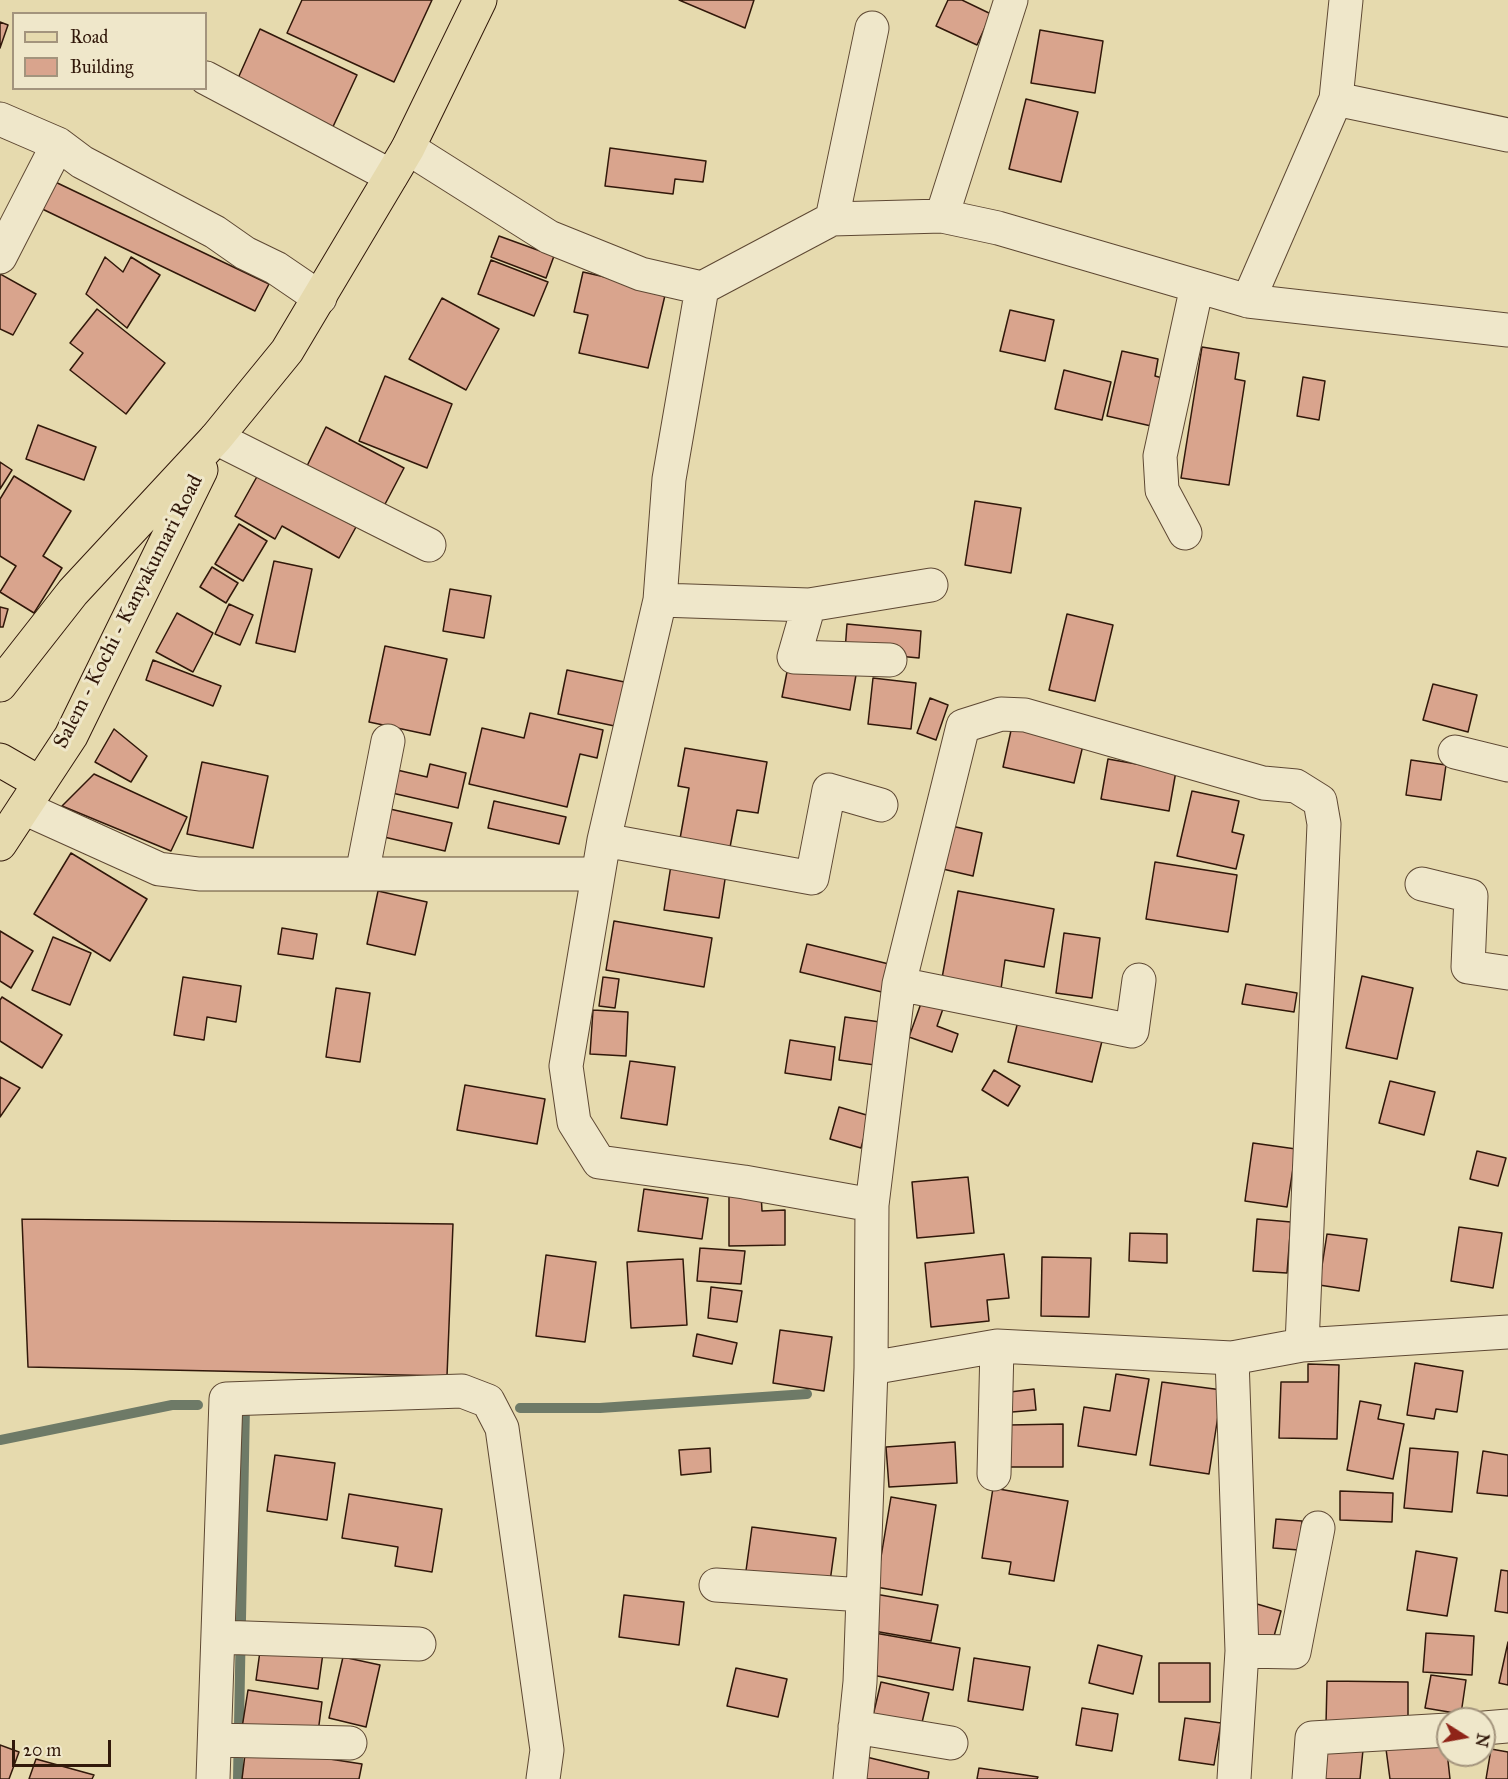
<!DOCTYPE html>
<html>
<head>
<meta charset="utf-8">
<style>
  body { margin:0 }
  #map { position:relative; width:1508px; height:1779px; overflow:hidden; background:#e6daae; font-family:"IM FELL Great Primer",serif }
  canvas { display:block }
  .legend { position:absolute; left:12px; top:12px; width:195px; height:78px; box-sizing:border-box; background:#efe7ca; border:2px solid #a3947d; margin:0; padding:8px 10px; list-style:none; font-size:18px; color:#31180a }
  .legend li { display:flex; align-items:center; gap:12px; height:30px }
  .legend b { width:30px; border:2px solid #a3947d }
  .north { position:absolute; left:1436px; top:1707px; width:60px; height:60px; box-sizing:border-box; background:#efe7ca; border:2px solid #a3947d; border-radius:50%; rotate:101deg; font-size:16px; font-weight:700; line-height:24px; text-align:center; color:#31180a }
  .north::after { content:''; display:block; margin:auto; width:21px; height:27px; background:#8f2418; clip-path:polygon(50% 0,100% 100%,50% 72%,0 100%) }
  .scale { position:absolute; left:12px; top:1740px; width:99px; height:27px; box-sizing:border-box; border:3px solid #31180a; border-top:0; padding-left:8px; font-size:18px; line-height:21px; white-space:nowrap; color:#31180a; -webkit-text-stroke:4px #efe7ca; paint-order:stroke }
</style>
</head>
<body>
<div id="map">
<canvas width="1508" height="1779"></canvas>
<ul class="legend">
<li><b style="height:8px;background:#e6daae"></b>Road</li>
<li><b style="height:16px;background:#d9a48d"></b>Building</li>
</ul>
<div class="north">N</div>
<div class="scale">20 m</div>
</div>
<script>
const c = document.querySelector('canvas').getContext('2d');
c.lineJoin = 'round';
const poly = rows => new Path2D(rows.map(r => 'M' + r).join(''));
function strokePath(path, color, width, dash) { c.strokeStyle = color; c.lineWidth = width; c.lineCap = dash ? 'butt' : 'round'; c.setLineDash(dash || []); c.stroke(path); }
function fill(path, color) { c.fillStyle = color; c.fill(path, 'evenodd'); }
function write(font, color, halo, rows, align = 'center') {
  c.font = font + ' "IM FELL Great Primer",serif'; c.lineWidth = 6; c.setLineDash([]); c.textBaseline = 'middle'; c.strokeStyle = halo; c.fillStyle = color; for (const [text, x, y, turn = 0] of rows) {
    c.save(); c.translate(x, y); c.rotate((+turn || 0) * Math.PI / 180); c.textAlign = isNaN(turn) ? turn : align; if (halo) c.strokeText(text, 0, 0); c.fillText(text, 0, 0); c.restore();
  }
}
strokePath(poly([
  [520,1408,600,1408,807,1394],
  [0,1440,172,1405,198,1405],
  [238,1779,245,1405]
]), '#6e7a67', 10);
const building = poly([
  [302,0,432,0,394,82,287,33,302,0],
  [679,0,754,0,745,28,679,0],
  [948,0,962,0,991,14,977,45,936,26,948,0],
  [0,22,8,25,0,48,0,22],
  [260,29,357,75,331,131,235,85,260,29],
  [1040,30,1103,41,1095,93,1031,83,1040,30],
  [1026,99,1078,112,1061,182,1009,169,1026,99],
  [610,148,706,161,703,182,675,179,673,194,605,186,610,148],
  [49,179,269,284,255,311,36,206,49,179],
  [499,236,554,256,546,278,491,257,499,236],
  [105,257,123,272,131,257,160,275,127,328,86,294,105,257],
  [491,260,548,282,534,316,478,294,491,260],
  [583,272,666,291,648,368,579,353,588,315,574,312,583,272],
  [0,274,36,294,13,335,0,329,0,274],
  [442,298,499,329,466,390,409,359,442,298],
  [97,309,165,363,126,414,70,370,83,353,70,343,97,309],
  [1010,310,1054,320,1045,361,1000,351,1010,310],
  [1202,347,1239,353,1235,379,1245,381,1229,485,1181,478,1202,347],
  [1122,351,1158,359,1155,376,1170,380,1160,428,1107,416,1122,351],
  [1064,370,1111,382,1102,420,1055,409,1064,370],
  [385,376,452,404,427,468,359,441,385,376],
  [1303,377,1325,381,1319,420,1297,416,1303,377],
  [38,425,96,447,84,480,26,459,38,425],
  [326,427,404,468,383,508,306,468,326,427],
  [0,462,12,470,0,489,0,462],
  [259,473,356,527,339,558,282,526,275,539,235,516,259,473],
  [14,476,71,511,43,556,62,568,34,613,0,592,16,566,0,556,0,499,14,476],
  [975,501,1021,508,1011,573,965,565,975,501],
  [239,524,267,541,243,581,215,564,239,524],
  [274,561,312,569,295,652,256,643,274,561],
  [212,567,238,583,226,603,200,587,212,567],
  [450,589,491,596,484,638,443,631,450,589],
  [229,604,253,615,240,645,215,634,229,604],
  [0,607,8,609,3,627,0,627,0,607],
  [177,613,213,633,193,672,156,652,177,613],
  [1067,614,1113,625,1095,701,1049,690,1067,614],
  [847,624,921,631,919,658,845,651,847,624],
  [385,646,447,659,430,735,369,722,385,646],
  [790,657,857,669,850,710,782,697,790,657],
  [153,660,221,686,213,706,146,680,153,660],
  [567,670,634,684,624,728,558,714,567,670],
  [873,678,916,683,911,729,868,724,873,678],
  [1433,684,1477,695,1468,732,1423,720,1433,684],
  [930,698,948,705,936,740,917,733,930,698],
  [530,713,603,730,597,758,580,754,567,807,469,784,482,728,524,738,530,713],
  [1012,726,1084,741,1074,783,1003,767,1012,726],
  [114,729,147,756,131,782,95,762,114,729],
  [685,748,767,762,758,813,737,810,728,858,678,850,689,788,678,786,685,748],
  [1108,759,1176,771,1169,811,1101,799,1108,759],
  [1411,760,1446,765,1441,800,1406,795,1411,760],
  [202,762,268,776,253,848,187,834,202,762],
  [430,764,466,773,458,808,392,793,397,770,427,777,430,764],
  [94,774,187,817,171,851,62,806,94,774],
  [1192,791,1239,801,1232,832,1244,835,1236,869,1177,856,1192,791],
  [494,801,566,817,559,844,488,828,494,801],
  [390,809,452,823,445,851,384,837,390,809],
  [943,824,982,833,973,876,934,867,943,824],
  [71,853,147,899,110,961,34,914,71,853],
  [1155,862,1237,875,1228,932,1146,919,1155,862],
  [671,865,726,873,719,918,664,910,671,865],
  [378,891,427,902,415,955,367,944,378,891],
  [958,891,1054,909,1044,967,1005,960,1001,989,942,978,958,891],
  [614,921,712,938,704,987,606,970,614,921],
  [282,928,317,934,313,959,278,954,282,928],
  [0,931,33,951,11,988,0,981,0,931],
  [1064,933,1100,938,1092,998,1056,993,1064,933],
  [53,937,91,953,70,1005,32,990,53,937],
  [807,944,897,966,890,994,800,972,807,944],
  [1362,976,1413,988,1397,1059,1346,1048,1362,976],
  [183,977,241,986,236,1022,207,1017,204,1040,174,1035,183,977],
  [603,977,619,979,615,1008,599,1006,603,977],
  [1246,984,1297,993,1294,1012,1242,1004,1246,984],
  [336,988,370,993,360,1062,326,1057,336,988],
  [924,995,945,1003,937,1026,958,1034,952,1052,909,1037,924,995],
  [2,997,62,1035,42,1068,0,1041,0,1000,2,997],
  [593,1010,628,1012,626,1056,590,1054,593,1010],
  [845,1017,880,1022,875,1065,839,1060,845,1017],
  [1018,1021,1102,1041,1092,1082,1008,1062,1018,1021],
  [790,1040,835,1047,831,1080,785,1073,790,1040],
  [630,1061,675,1067,667,1125,621,1118,630,1061],
  [994,1070,1020,1086,1008,1106,982,1090,994,1070],
  [0,1077,20,1088,0,1117,0,1077],
  [1390,1081,1435,1092,1424,1135,1379,1123,1390,1081],
  [465,1085,545,1099,537,1144,457,1130,465,1085],
  [839,1107,870,1116,861,1148,830,1139,839,1107],
  [1253,1143,1296,1149,1287,1207,1245,1201,1253,1143],
  [1477,1151,1506,1158,1498,1186,1470,1179,1477,1151],
  [968,1177,974,1233,917,1238,912,1182,968,1177],
  [644,1189,708,1198,702,1239,638,1231,644,1189],
  [761,1193,762,1211,785,1210,785,1245,729,1246,729,1194,761,1193],
  [22,1219,453,1224,447,1376,28,1367,22,1219],
  [1257,1219,1291,1222,1287,1273,1253,1271,1257,1219],
  [1459,1227,1502,1233,1493,1288,1451,1281,1459,1227],
  [1130,1233,1167,1234,1167,1263,1129,1261,1130,1233],
  [1327,1234,1367,1239,1359,1291,1319,1285,1327,1234],
  [700,1248,745,1251,741,1284,697,1281,700,1248],
  [1004,1254,1009,1298,987,1300,989,1321,931,1327,925,1263,1004,1254],
  [546,1255,596,1262,585,1342,536,1336,546,1255],
  [1042,1257,1091,1258,1089,1317,1041,1316,1042,1257],
  [683,1259,687,1325,631,1328,627,1262,683,1259],
  [711,1287,742,1291,737,1322,708,1318,711,1287],
  [780,1330,832,1337,824,1391,773,1383,780,1330],
  [697,1334,737,1343,732,1364,693,1356,697,1334],
  [1415,1363,1463,1371,1457,1412,1436,1409,1434,1419,1407,1415,1415,1363],
  [1308,1364,1339,1365,1337,1439,1279,1438,1281,1382,1308,1382,1308,1364],
  [1116,1374,1149,1379,1136,1455,1078,1446,1084,1407,1110,1411,1116,1374],
  [1162,1382,1222,1390,1209,1474,1150,1465,1162,1382],
  [1034,1389,1036,1410,1012,1412,1010,1392,1034,1389],
  [1360,1401,1381,1405,1378,1419,1404,1424,1393,1479,1347,1470,1360,1401],
  [1063,1424,1063,1467,1009,1467,1009,1425,1063,1424],
  [955,1442,957,1483,889,1487,886,1447,955,1442],
  [710,1448,711,1472,681,1475,679,1450,710,1448],
  [1410,1448,1458,1452,1452,1512,1404,1508,1410,1448],
  [1483,1451,1508,1455,1508,1496,1477,1493,1483,1451],
  [275,1455,335,1463,327,1520,267,1511,275,1455],
  [993,1488,1068,1501,1054,1581,1009,1574,1011,1562,982,1558,993,1488],
  [1340,1491,1393,1493,1392,1522,1340,1520,1340,1491],
  [349,1494,442,1509,432,1572,395,1566,398,1547,342,1538,349,1494],
  [891,1497,936,1505,922,1595,876,1587,891,1497],
  [1276,1519,1302,1521,1299,1550,1273,1548,1276,1519],
  [752,1527,836,1538,829,1589,745,1578,752,1527],
  [1416,1551,1457,1558,1447,1616,1407,1610,1416,1551],
  [1501,1570,1508,1571,1508,1613,1495,1611,1501,1570],
  [875,1594,938,1605,931,1641,868,1630,875,1594],
  [624,1595,684,1602,679,1645,619,1637,624,1595],
  [1257,1604,1281,1611,1271,1647,1247,1641,1257,1604],
  [869,1632,960,1648,953,1690,861,1673,869,1632],
  [1426,1633,1474,1636,1472,1675,1423,1672,1426,1633],
  [1508,1642,1508,1685,1499,1683,1508,1642],
  [261,1644,323,1653,318,1689,256,1680,261,1644],
  [1098,1645,1142,1656,1133,1694,1089,1683,1098,1645],
  [343,1657,380,1665,366,1727,329,1718,343,1657],
  [974,1658,1030,1667,1023,1710,968,1701,974,1658],
  [1159,1663,1210,1663,1210,1702,1159,1702,1159,1663],
  [736,1668,787,1679,778,1717,727,1706,736,1668],
  [1431,1675,1466,1680,1461,1714,1425,1708,1431,1675],
  [1327,1681,1408,1682,1408,1725,1326,1724,1327,1681],
  [881,1682,929,1693,920,1731,872,1720,881,1682],
  [248,1690,322,1702,317,1740,242,1728,248,1690],
  [1082,1708,1118,1714,1112,1751,1076,1745,1082,1708],
  [1185,1718,1221,1723,1214,1765,1179,1760,1185,1718],
  [1446,1742,1450,1779,1390,1779,1386,1749,1446,1742],
  [0,1745,19,1752,9,1779,0,1779,0,1745],
  [246,1746,362,1764,359,1779,242,1779,246,1746],
  [1318,1746,1363,1750,1360,1779,1315,1779,1318,1746],
  [1491,1749,1508,1752,1508,1779,1486,1779,1491,1749],
  [858,1755,929,1772,928,1779,852,1779,858,1755],
  [36,1759,94,1775,92,1779,29,1779,36,1759],
  [979,1768,1038,1777,1037,1779,977,1779,979,1768]
]);
fill(building, '#d9a48d');
strokePath(building, '#31180a', 1.5);
const minor = poly([
  [206,78,391,176],
  [1336,99,1508,135],
  [0,119,58,144,82,162,215,232,245,253,276,268,320,298],
  [408,148,549,237,641,274,702,288,832,219,942,216,998,228,1248,301,1508,330],
  [942,216,1011,0],
  [832,219,872,28],
  [0,257,58,144],
  [702,288,669,479,660,600,604,840,566,1066,574,1122,599,1162,744,1182,872,1205,871,1368,860,1682,850,1779],
  [1248,301,1336,99,1346,0],
  [216,438,429,545],
  [1185,533,1162,490,1160,456,1197,286],
  [660,600,809,605,931,585],
  [809,605,794,657,890,660],
  [1455,752,1508,765],
  [24,808,159,869,199,874,597,874],
  [604,840,812,878,829,790,881,805],
  [362,874,388,741],
  [1422,884,1471,896,1468,967,1508,973],
  [899,984,1132,1031,1139,980],
  [872,1205,899,984,963,726,1001,714,1025,715,1263,783,1296,786,1320,801,1324,824,1302,1345],
  [1232,1358,1242,1651,1234,1779],
  [871,1368,997,1346,1232,1358,1302,1345,1508,1332],
  [994,1474,997,1346],
  [716,1585,863,1595],
  [218,1637,419,1644],
  [1242,1651,1294,1652,1318,1528],
  [855,1727,951,1743],
  [1484,1728,1508,1726],
  [215,1740,350,1743],
  [213,1779,226,1399,462,1391,488,1401,502,1428,547,1750,543,1779],
  [1309,1779,1312,1738,1448,1730]
]);
const primary = poly([
  [0,685,73,592,216,438,287,351,408,148,480,0],
  [0,760,40,783],
  [0,844,71,736,201,470]
]);
strokePath(minor, '#5e4833', 35);
strokePath(primary, '#31180a', 35);
strokePath(minor, '#efe7ca', 33);
strokePath(primary, '#e6daae', 33);
write('21px', '#31180a', '#efe7ca', [
  ["Salem - Kochi - Kanyakumari Road",129,612,-63]
]);
</script>
</body>
</html>
